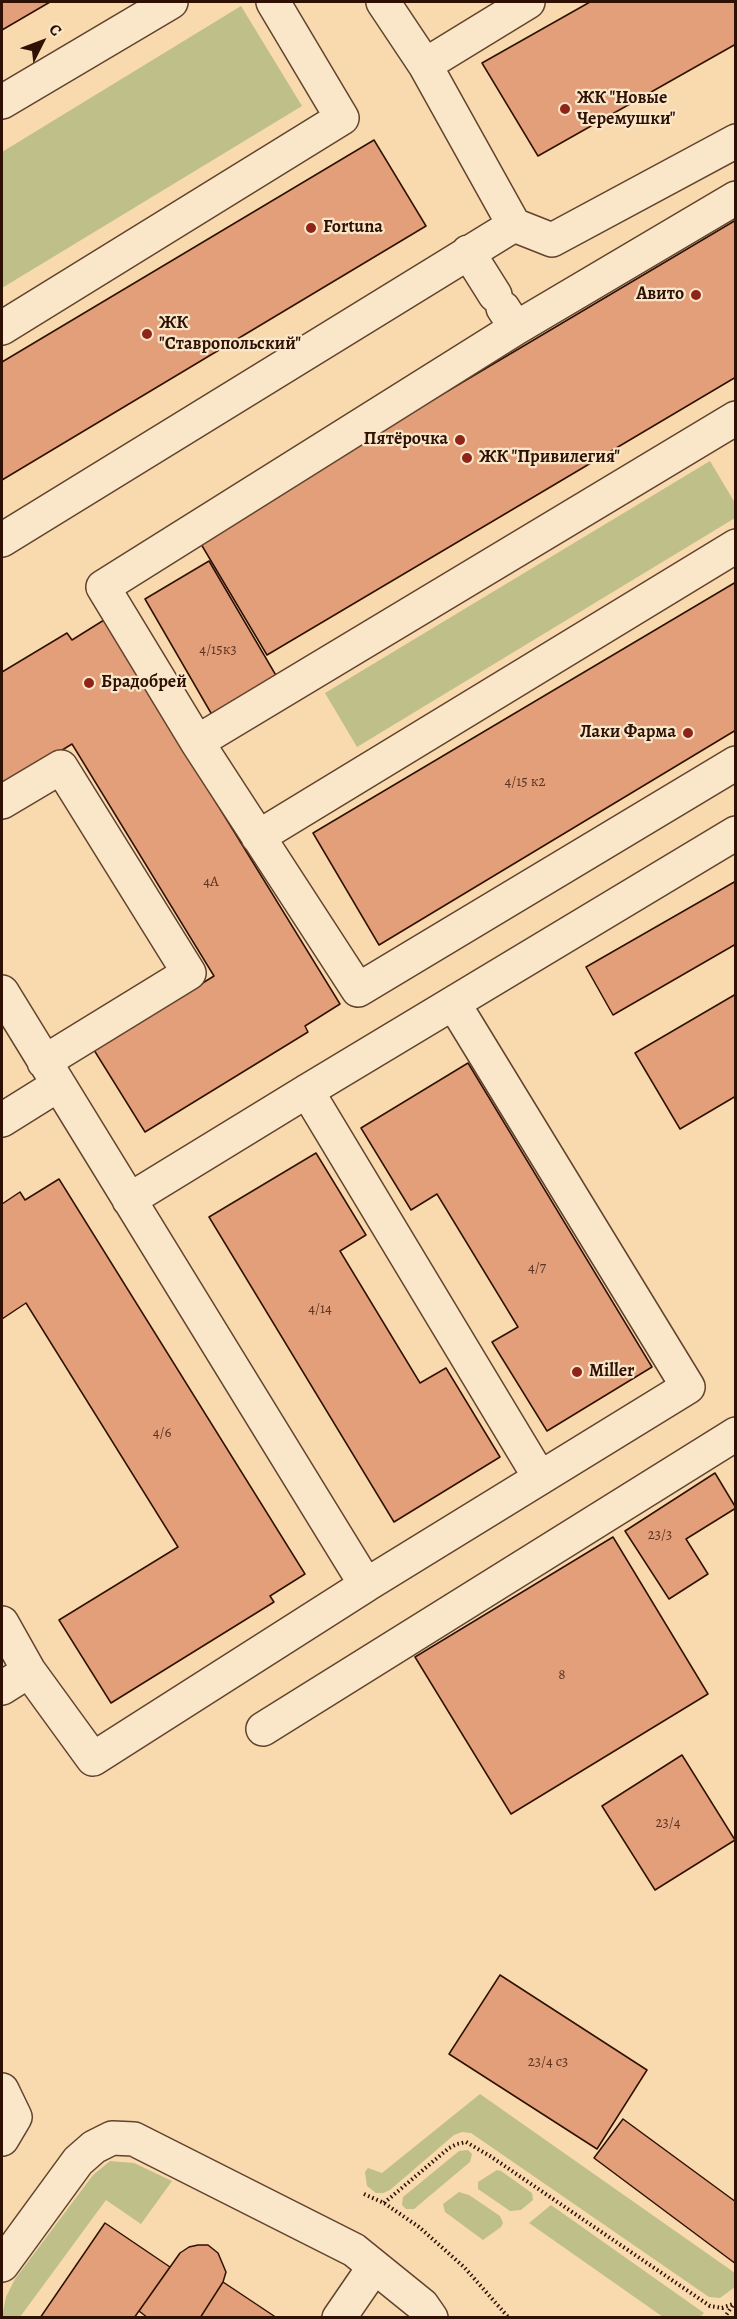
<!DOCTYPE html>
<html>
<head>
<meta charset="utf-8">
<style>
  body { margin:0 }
  #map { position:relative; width:737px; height:2319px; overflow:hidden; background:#f8daae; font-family:Alegreya,serif }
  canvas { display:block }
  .frame { position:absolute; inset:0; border:3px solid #2f1104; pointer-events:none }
  .north { position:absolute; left:12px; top:12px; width:60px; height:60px; -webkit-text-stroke:4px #fae7ca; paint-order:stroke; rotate:48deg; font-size:16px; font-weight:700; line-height:24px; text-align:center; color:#2f1104 }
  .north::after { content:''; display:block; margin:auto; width:21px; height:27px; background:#2f1104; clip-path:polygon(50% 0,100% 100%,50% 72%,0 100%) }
</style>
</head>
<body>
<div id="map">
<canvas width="737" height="2319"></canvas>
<div class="frame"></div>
<div class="north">С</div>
</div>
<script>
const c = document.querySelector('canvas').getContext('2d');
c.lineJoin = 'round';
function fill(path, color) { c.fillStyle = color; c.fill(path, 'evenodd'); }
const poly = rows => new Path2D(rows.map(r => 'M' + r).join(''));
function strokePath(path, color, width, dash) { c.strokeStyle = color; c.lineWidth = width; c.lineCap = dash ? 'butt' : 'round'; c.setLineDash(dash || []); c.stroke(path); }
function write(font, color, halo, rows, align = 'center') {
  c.font = font + ' Alegreya,serif'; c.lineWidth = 4.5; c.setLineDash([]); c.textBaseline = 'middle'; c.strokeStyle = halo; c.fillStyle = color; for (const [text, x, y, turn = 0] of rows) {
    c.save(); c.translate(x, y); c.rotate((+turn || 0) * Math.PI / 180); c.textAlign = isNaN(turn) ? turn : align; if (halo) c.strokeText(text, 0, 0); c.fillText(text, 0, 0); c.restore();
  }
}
fill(poly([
  [241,6,302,106,2,288,2,152],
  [710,461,735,503,735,518,357,747,325,693],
  [480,2094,735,2273,735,2287,720,2298,709,2297,471,2133,462,2132,454,2135,390,2190,383,2193,376,2193,367,2186,365,2172,368,2168,382,2173],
  [468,2150,472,2154,470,2162,414,2209,406,2209,402,2205,403,2197,459,2151],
  [110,2161,134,2163,172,2181,141,2224,106,2200,20,2317,2,2317,6,2297,15,2279,93,2175],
  [497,2170,501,2171,532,2193,533,2200,521,2210,510,2211,478,2189,478,2182],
  [459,2192,469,2195,500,2216,503,2223,501,2227,483,2240,445,2212,443,2204],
  [551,2205,704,2313,700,2317,663,2317,529,2223]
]), '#bfbf89');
const building = poly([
  [2,2,50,2,2,30,2,2],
  [590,2,736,2,736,44,538,156,482,63,590,2],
  [374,140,426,226,2,480,2,362,374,140],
  [736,220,736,377,267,655,198,539,736,220],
  [209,561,291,701,226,739,145,599,209,561],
  [736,582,736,730,379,945,313,833,736,582],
  [104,620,340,1004,305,1026,308,1032,145,1132,94,1050,214,976,72,744,2,787,2,672,67,633,72,640,104,620],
  [736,881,736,944,613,1015,586,967,736,881],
  [736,994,736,1096,680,1129,635,1053,736,994],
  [468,1063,652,1367,547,1431,492,1342,518,1327,437,1194,411,1210,361,1128,468,1063],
  [316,1153,366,1235,340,1251,420,1383,446,1368,500,1457,394,1522,209,1217,316,1153],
  [59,1179,305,1574,270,1596,274,1602,111,1703,59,1620,178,1547,26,1303,2,1319,2,1204,20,1192,25,1200,59,1179],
  [715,1473,736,1508,686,1539,708,1574,669,1599,625,1531,715,1473],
  [613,1537,708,1694,511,1814,415,1657,613,1537],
  [682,1755,735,1840,655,1890,602,1806,682,1755],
  [500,1975,647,2070,597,2149,449,2054,500,1975],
  [623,2119,736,2202,736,2264,594,2158,623,2119],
  [105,2223,170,2267,134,2318,40,2318,105,2223],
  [198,2245,208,2245,218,2253,226,2272,223,2282,200,2318,148,2318,139,2311,180,2253,189,2247,198,2245],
  [223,2282,277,2318,200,2318,223,2282]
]);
fill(building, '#e29f7a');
strokePath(building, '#2f1104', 1.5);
const minor = poly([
  [383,2,425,65,514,225],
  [425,65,528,2],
  [2,102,171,2],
  [468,252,495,295],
  [503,308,516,328,103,587,197,742,358,990,736,763],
  [2,328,342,118,273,2],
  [516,328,736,198],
  [2,540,514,225,552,240,736,141],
  [197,742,736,418],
  [2,802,61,767,189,973,44,1062],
  [258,837,736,546],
  [2,992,366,1585,540,1478],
  [307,1091,540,1478,688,1387,454,1004],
  [2,1120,58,1085],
  [129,1200,307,1091,736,833],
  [2,1623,29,1671,2,1688],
  [29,1671,93,1759,366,1585],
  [263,1729,736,1434],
  [2,2090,15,2117,2,2139],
  [2,2265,78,2161,94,2147,112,2138,134,2139,354,2250,422,2305,431,2318],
  [339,2318,374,2267]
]);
strokePath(minor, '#61432e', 36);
strokePath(poly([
  [364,2194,384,2203,419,2227,464,2267,509,2318],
  [384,2203,449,2148,457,2144,466,2142,490,2156,710,2306,722,2308,736,2303],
  [724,2318,733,2305]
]), '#2f1104', 4, [1.5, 3]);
strokePath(minor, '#fae7ca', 33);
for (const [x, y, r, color] of [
  [565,109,6,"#8f2418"],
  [311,228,6,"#8f2418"],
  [696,295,6,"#8f2418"],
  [147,334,6,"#8f2418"],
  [460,440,6,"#8f2418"],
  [467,458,6,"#8f2418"],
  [89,683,6,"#8f2418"],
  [688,733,6,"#8f2418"],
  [577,1372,6,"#8f2418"]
]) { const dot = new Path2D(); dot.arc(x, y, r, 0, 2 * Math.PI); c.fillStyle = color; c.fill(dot); strokePath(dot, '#fae7ca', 2); }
write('15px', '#5c3422', null, [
  ["4/15к3",218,650],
  ["4/15 к2",525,782],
  ["4А",211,882],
  ["4/7",537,1268],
  ["4/14",320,1309],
  ["4/6",162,1433],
  ["23/3",660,1535],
  ["8",562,1675],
  ["23/4",668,1823],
  ["23/4 c3",548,2062]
]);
write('bold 18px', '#2f1104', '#fae7ca', [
  ["ЖК \"Новые",577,99],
  ["Черемушки\"",577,120],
  ["Fortuna",323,228],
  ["Авито",684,295,"right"],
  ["ЖК",159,324],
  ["\"Ставропольский\"",159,345],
  ["Пятёрочка",448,440,"right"],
  ["ЖК \"Привилегия\"",479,458],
  ["Брадобрей",101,683],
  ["Лаки Фарма",676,733,"right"],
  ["Miller",589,1372]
], 'left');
</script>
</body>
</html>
